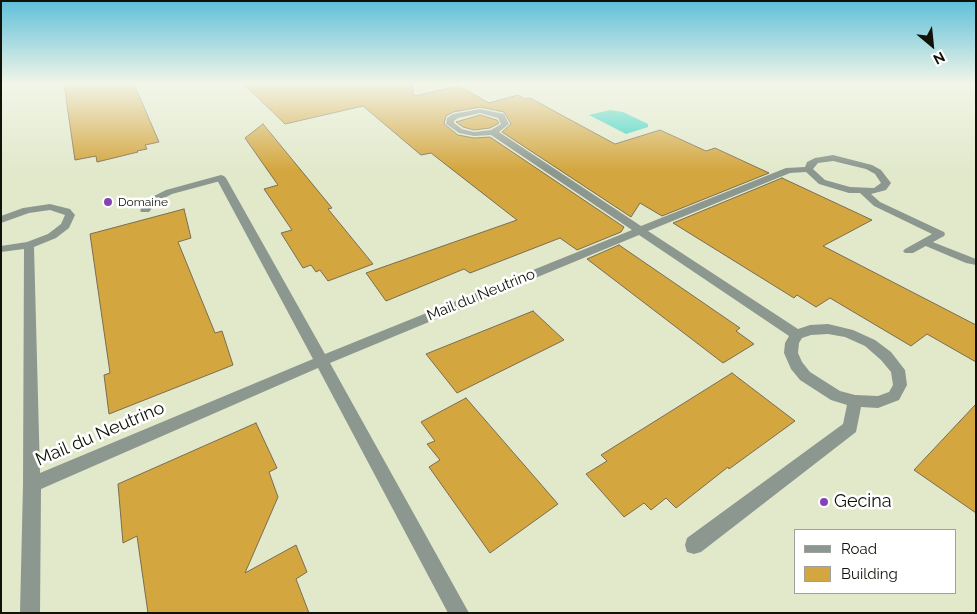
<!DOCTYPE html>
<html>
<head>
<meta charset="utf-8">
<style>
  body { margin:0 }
  #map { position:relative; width:977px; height:614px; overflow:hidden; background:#e2e9cb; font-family:Raleway,sans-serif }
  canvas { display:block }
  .frame { position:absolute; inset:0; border:2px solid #111309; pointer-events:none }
  .legend { position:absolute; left:794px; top:529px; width:162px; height:65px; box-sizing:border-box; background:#fff; border:1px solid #a0a19d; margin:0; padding:6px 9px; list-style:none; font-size:15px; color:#111309 }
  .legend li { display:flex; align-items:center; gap:10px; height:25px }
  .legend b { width:25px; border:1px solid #a0a19d }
  .north { position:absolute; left:907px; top:20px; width:50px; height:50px; -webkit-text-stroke:4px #fff; paint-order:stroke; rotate:152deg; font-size:14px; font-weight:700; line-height:20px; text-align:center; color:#111309 }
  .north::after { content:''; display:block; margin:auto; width:18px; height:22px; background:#111309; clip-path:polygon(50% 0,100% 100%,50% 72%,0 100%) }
</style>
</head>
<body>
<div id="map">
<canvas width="977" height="614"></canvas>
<div class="frame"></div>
<ul class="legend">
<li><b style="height:6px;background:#8c978f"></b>Road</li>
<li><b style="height:14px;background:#d4a63f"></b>Building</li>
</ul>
<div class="north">N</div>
</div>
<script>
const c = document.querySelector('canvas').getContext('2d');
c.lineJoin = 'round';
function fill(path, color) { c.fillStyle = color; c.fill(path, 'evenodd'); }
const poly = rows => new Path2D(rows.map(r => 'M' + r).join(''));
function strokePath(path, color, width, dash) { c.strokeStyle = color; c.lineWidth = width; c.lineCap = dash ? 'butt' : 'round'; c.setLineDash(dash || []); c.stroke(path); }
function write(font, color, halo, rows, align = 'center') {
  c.font = font + ' Raleway,sans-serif'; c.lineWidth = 5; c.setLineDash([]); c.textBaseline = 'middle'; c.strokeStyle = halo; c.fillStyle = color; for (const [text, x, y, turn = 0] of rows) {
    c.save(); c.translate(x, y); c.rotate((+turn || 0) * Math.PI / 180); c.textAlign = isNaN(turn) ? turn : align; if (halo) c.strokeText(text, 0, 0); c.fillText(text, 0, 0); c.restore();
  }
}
fill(poly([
  [610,110,623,112,648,124,648,127,626,134,589,115]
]), '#2cd1c3');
const building = poly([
  [64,84,134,84,159,142,145,145,147,149,137,151,138,152,97,162,96,156,75,160,64,84],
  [244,84,412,84,414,96,459,86,489,103,518,95,525,99,530,98,615,144,660,130,706,151,715,148,769,173,662,216,640,203,631,217,502,132,511,124,504,112,480,107,453,112,446,116,444,124,458,135,474,138,490,137,624,227,621,232,577,250,560,238,470,273,464,269,386,301,366,273,517,220,431,153,421,155,363,106,285,124,244,84],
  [480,115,497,120,499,123,490,128,474,130,463,127,456,122,480,115],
  [263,124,332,208,328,209,373,264,328,281,320,270,316,272,311,265,303,268,281,233,292,230,264,189,278,185,245,138,263,124],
  [782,178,872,220,823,246,976,325,976,362,927,334,911,346,830,298,816,307,797,295,794,298,673,223,782,178],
  [184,209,191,238,178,242,215,333,222,331,233,365,109,414,104,375,110,373,90,234,184,209],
  [619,245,740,328,736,331,754,344,723,363,587,259,619,245],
  [533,311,564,340,457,393,426,354,533,311],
  [732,373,795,421,729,469,728,467,676,508,666,498,651,510,644,503,624,517,586,474,607,461,601,455,732,373],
  [466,398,558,504,490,553,429,467,440,460,427,444,435,441,421,422,466,398],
  [976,404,976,513,914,470,976,404],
  [256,423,277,468,269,472,278,497,245,573,296,545,307,572,296,579,309,613,148,613,137,536,123,543,118,484,256,423]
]);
fill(building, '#d4a63f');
strokePath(building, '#796c53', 1);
fill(poly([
  [221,175,224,176,224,180,172,194,158,201,149,212,141,212,140,210,152,197,166,190,221,175],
  [925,239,976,259,976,265,966,263,921,244,920,242,925,239]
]), '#8c978f');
fill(poly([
  [480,109,504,114,509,124,499,132,641,226,786,168,805,167,807,162,815,158,833,155,872,165,881,170,891,183,886,190,871,194,880,202,944,232,945,234,944,236,913,253,905,253,903,251,905,249,932,234,874,206,860,193,849,193,819,184,806,172,790,173,648,231,798,329,810,325,828,324,853,330,875,340,891,352,905,370,907,385,899,400,878,408,861,407,856,432,701,552,694,554,687,552,685,545,687,538,843,424,847,405,831,400,800,380,791,369,784,353,785,343,789,336,639,235,330,363,469,613,448,613,318,368,41,489,40,613,20,613,23,485,24,249,1,252,1,246,27,242,48,234,61,224,65,215,50,210,29,213,1,223,1,216,23,208,50,204,70,209,75,215,69,228,56,238,34,247,40,473,313,359,216,178,218,176,224,176,226,178,325,354,632,230,491,135,474,136,459,133,446,124,447,118,453,114,480,109],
  [480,113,498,118,501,124,491,130,474,132,462,129,454,123,454,121,458,118,480,113],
  [833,161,866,169,875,174,881,183,874,188,850,187,825,180,813,169,818,163,833,161],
  [828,334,845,337,865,346,881,360,891,372,893,385,889,392,878,396,855,395,840,391,810,372,802,362,798,353,799,343,802,338,811,335,828,334]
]), '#8c978f');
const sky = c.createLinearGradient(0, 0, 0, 170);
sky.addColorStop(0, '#5dc0d9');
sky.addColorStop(0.49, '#f2f5e8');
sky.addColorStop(1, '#f2f5e800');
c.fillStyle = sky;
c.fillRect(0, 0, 977, 170);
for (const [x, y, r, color] of [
  [108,202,5,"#8841b4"],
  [824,502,5,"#8841b4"]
]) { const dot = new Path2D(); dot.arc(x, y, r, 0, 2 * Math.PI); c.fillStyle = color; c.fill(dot); strokePath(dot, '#fff', 2); }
write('12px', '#111309', '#fff', [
  ["Domaine",118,202]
], 'left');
write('15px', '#111309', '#fff', [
  ["Mail du Neutrino",481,295,-22]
]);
write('18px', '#111309', '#fff', [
  ["Mail du Neutrino",100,434,-23]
]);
write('18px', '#111309', '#fff', [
  ["Gecina",834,502]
], 'left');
</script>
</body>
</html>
